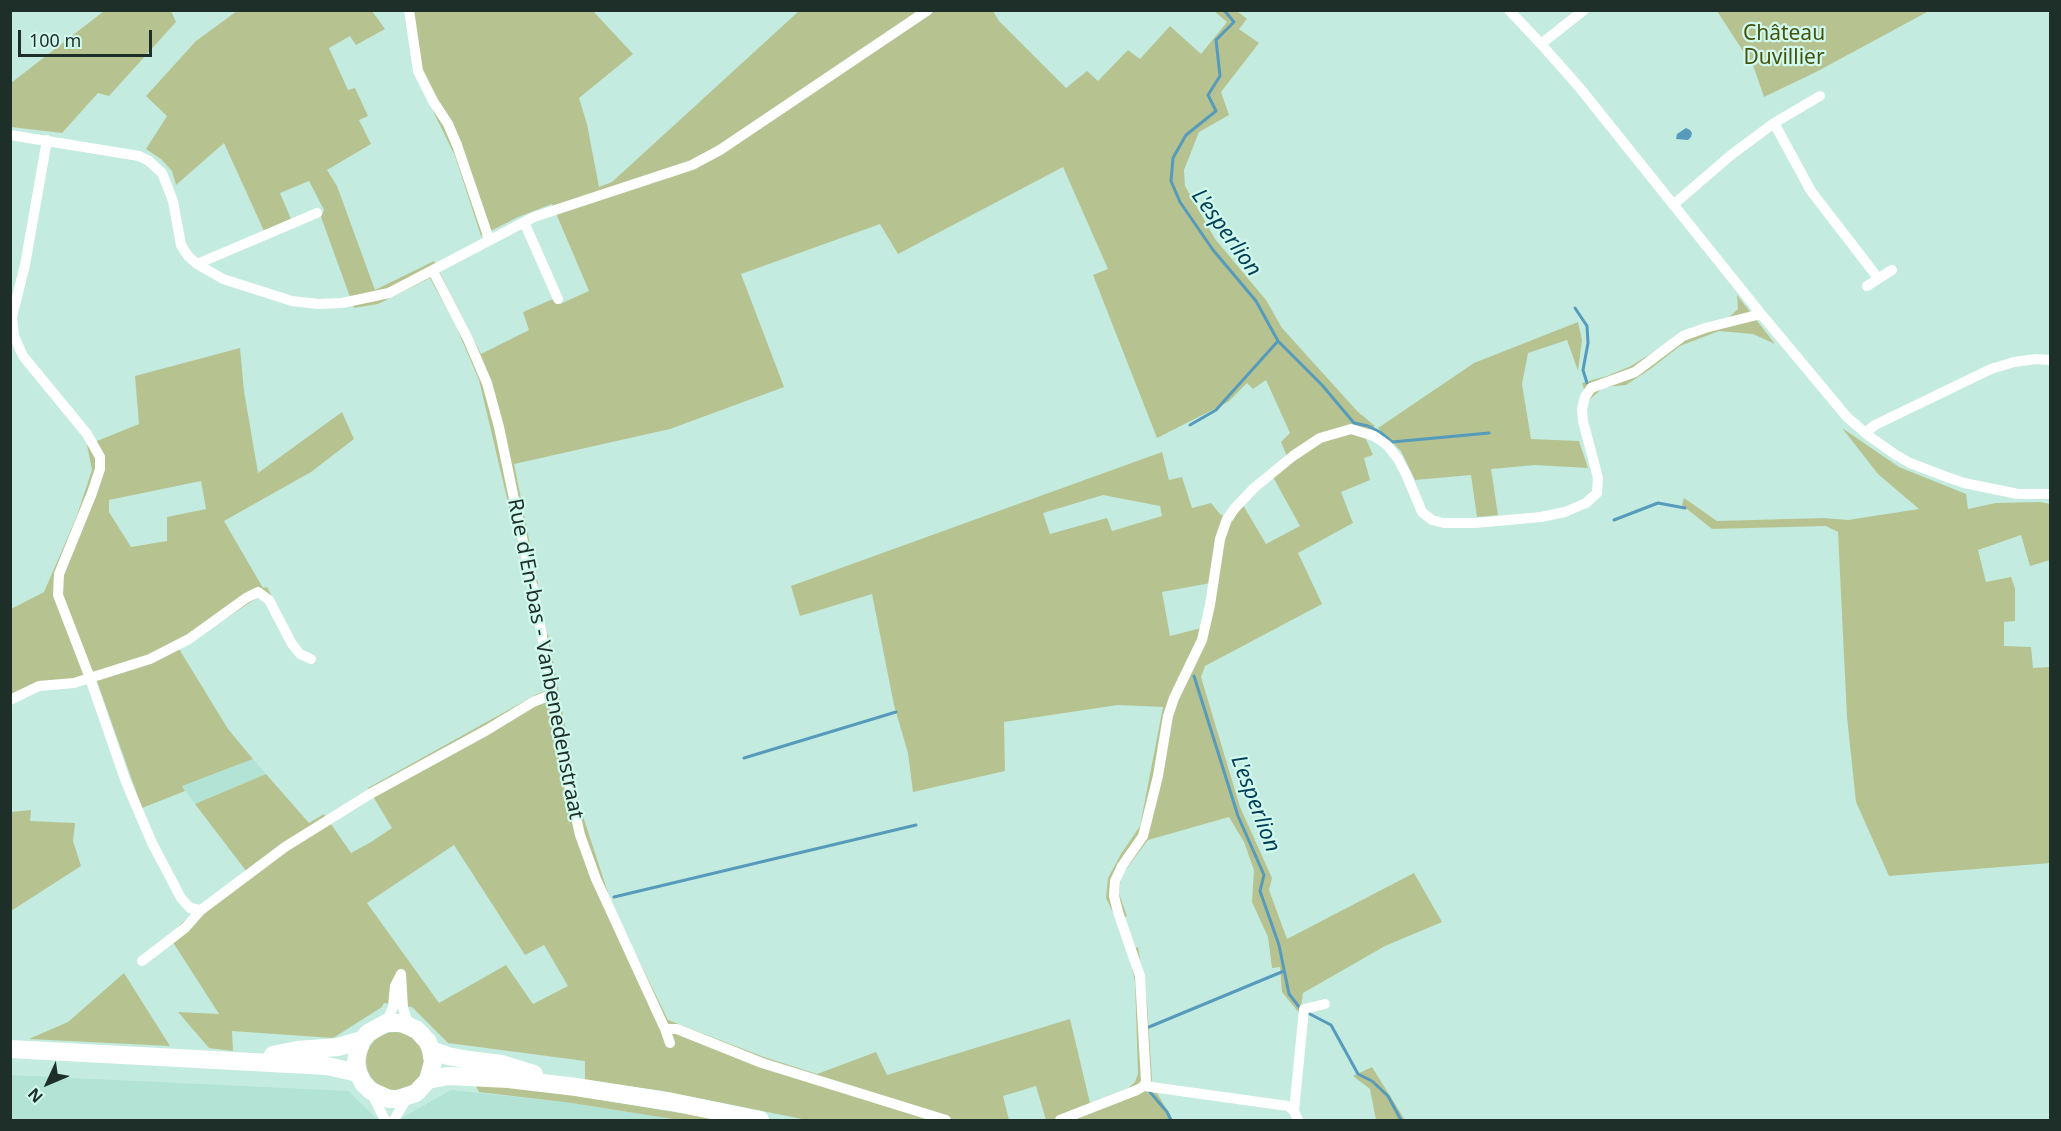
<!DOCTYPE html>
<html>
<head>
<meta charset="utf-8">
<style>
  body { margin:0 }
  #map { position:relative; width:2061px; height:1131px; overflow:hidden; background:#c4ebdf; font-family:"Noto Sans",sans-serif }
  canvas { display:block }
  .frame { position:absolute; inset:0; border:12px solid #1e2e29; pointer-events:none }
  .north { position:absolute; left:18px; top:1053px; width:60px; height:60px; -webkit-text-stroke:4px #d1f9ed; paint-order:stroke; rotate:226deg; font-size:16px; font-weight:700; line-height:24px; text-align:center; color:#1e2e29 }
  .north::after { content:''; display:block; margin:auto; width:21px; height:27px; background:#1e2e29; clip-path:polygon(50% 0,100% 100%,50% 72%,0 100%) }
  .scale { position:absolute; left:18px; top:30px; width:134px; height:27px; box-sizing:border-box; border:3px solid #1e2e29; border-top:0; padding-left:8px; font-size:18px; line-height:21px; white-space:nowrap; color:#1e2e29; -webkit-text-stroke:4px #d1f9ed; paint-order:stroke }
</style>
</head>
<body>
<div id="map">
<canvas width="2061" height="1131"></canvas>
<div class="frame"></div>
<div class="north">N</div>
<div class="scale">100 m</div>
</div>
<script>
const c = document.querySelector('canvas').getContext('2d');
c.lineJoin = 'round';
function fill(path, color) { c.fillStyle = color; c.fill(path, 'evenodd'); }
const poly = rows => new Path2D(rows.map(r => 'M' + r).join(''));
function strokePath(path, color, width, dash) { c.strokeStyle = color; c.lineWidth = width; c.lineCap = dash ? 'butt' : 'round'; c.setLineDash(dash || []); c.stroke(path); }
function write(font, color, halo, rows, align = 'center') {
  c.font = font + ' "Noto Sans",sans-serif'; c.lineWidth = 4.5; c.setLineDash([]); c.textBaseline = 'middle'; c.strokeStyle = halo; c.fillStyle = color; for (const [text, x, y, turn = 0] of rows) {
    c.save(); c.translate(x, y); c.rotate((+turn || 0) * Math.PI / 180); c.textAlign = isNaN(turn) ? turn : align; if (halo) c.strokeText(text, 0, 0); c.fillText(text, 0, 0); c.restore();
  }
}
fill(poly([
  [253,759,266,774,195,804,182,786],
  [10,1075,348,1091,376,1118,398,1120,451,1090,572,1103,679,1120,11,1120]
]), '#b2e3d4');
fill(poly([
  [104,11,171,11,176,22,109,96,98,93,62,133,11,127,11,83],
  [237,11,372,11,385,29,356,45,350,36,329,48,348,90,355,88,368,116,359,120,371,144,327,170,337,186,375,290,434,261,481,354,529,330,523,312,553,299,555,303,560,304,589,291,552,204,518,217,481,236,455,156,433,111,439,107,420,69,411,11,593,11,633,54,579,98,587,124,599,187,612,182,799,11,993,11,999,21,1066,88,1087,71,1098,81,1128,50,1140,59,1170,26,1201,54,1227,22,1214,11,1237,11,1247,19,1239,29,1259,43,1221,92,1229,115,1199,132,1184,170,1185,186,1215,239,1266,300,1282,328,1358,412,1375,426,1369,430,1361,428,1373,455,1364,458,1370,480,1341,492,1353,523,1298,553,1322,604,1205,666,1201,677,1240,807,1272,878,1269,890,1287,939,1414,873,1442,922,1385,946,1303,993,1300,1014,1282,992,1280,967,1272,968,1268,937,1252,902,1254,870,1244,842,1229,817,1148,840,1121,876,1119,894,1127,916,1117,921,1106,898,1108,878,1121,854,1140,826,1163,707,1118,705,1004,722,1005,771,913,792,908,753,894,705,872,594,800,616,791,586,1162,452,1169,480,1182,477,1192,508,1211,503,1220,514,1233,521,1237,512,1243,505,1266,544,1300,526,1273,477,1290,463,1281,442,1290,433,1266,380,1253,389,1247,383,1228,402,1157,438,1093,275,1108,269,1063,167,898,254,880,224,741,274,784,387,670,429,514,464,538,584,528,587,479,380,455,324,430,278,378,304,354,308,321,217,324,210,309,181,280,193,291,219,264,231,224,143,176,185,172,171,161,159,146,149,167,116,146,96,196,41],
  [1103,495,1160,506,1162,516,1112,531,1107,518,1050,534,1043,513],
  [1216,582,1209,626,1170,636,1162,592],
  [1717,11,1929,11,1816,72,1764,97,1754,68],
  [1737,295,1775,344,1753,334,1719,331,1680,346,1649,370,1626,385,1604,387,1588,401,1582,383,1607,376,1631,366,1695,326,1728,318,1738,309],
  [1578,322,1582,340,1578,371,1567,340,1528,353,1522,384,1531,439,1579,441,1588,468,1535,465,1491,469,1498,515,1477,517,1471,475,1415,480,1401,451,1378,428,1474,363],
  [240,348,244,391,258,473,342,412,354,439,311,472,224,521,263,588,267,587,290,632,264,601,257,598,179,649,228,729,253,759,182,786,185,791,142,808,94,673,72,679,37,683,11,694,11,609,44,592,76,518,92,470,87,445,139,424,135,376],
  [201,481,206,509,167,517,167,541,131,547,109,512,109,500],
  [1842,428,1899,467,1966,494,1968,509,1996,503,2040,502,2050,504,2050,560,2030,566,2021,535,1978,550,1986,582,2011,577,2015,588,2015,621,2004,622,2004,646,2031,647,2033,668,2050,667,2050,863,1889,876,1856,802,1847,717,1838,532,1826,526,1712,529,1682,505,1684,498,1717,521,1824,518,1848,520,1919,509,1878,474],
  [548,634,580,807,612,905,668,1020,764,1057,817,1074,876,1052,887,1075,1070,1019,1090,1103,1128,1088,1135,1082,1138,1074,1135,981,1128,952,1138,947,1147,1002,1152,1080,1146,1091,1157,1093,1173,1120,1046,1120,1036,1086,1003,1096,1009,1120,807,1120,663,1091,585,1080,585,1061,448,1043,412,1007,384,1003,382,1007,333,1038,232,1031,233,1051,209,1048,178,1012,219,1014,169,936,186,919,208,908,250,876,195,804,266,774,309,823,324,814,351,853,371,842,392,828,368,788,537,694,548,690,537,637],
  [454,845,525,955,544,945,568,986,533,1004,506,965,439,1003,367,903],
  [31,810,30,821,75,823,73,841,81,866,11,911,11,812],
  [124,973,170,1046,29,1039,68,1022],
  '366 1061a29 29 0 1 1 58 0a29 29 0 1 1-58 0Z',
  [1372,1067,1405,1120,1376,1120,1370,1089,1353,1076],
  [474,1082,578,1096,722,1120,679,1120,572,1103,479,1092]
]), '#b6c391');
fill(poly([
  [1686,128,1690,130,1692,133,1691,137,1688,140,1676,139,1677,134]
]), '#569bbb');
strokePath(poly([
  [1575,308,1587,326,1588,343,1583,370,1587,383],
  [1278,341,1322,385,1354,423,1368,426,1380,432,1392,442,1489,433],
  [1190,425,1216,410,1278,341,1256,301,1213,250,1180,202,1171,181,1173,158,1186,135,1216,111,1208,95,1220,76,1216,40,1234,22,1224,10],
  [1614,520,1658,503,1685,508],
  [1194,676,1238,816,1264,875,1260,891,1279,945,1289,994,1300,1008],
  [744,758,896,712],
  [614,897,916,825],
  [1306,1012,1331,1025,1358,1074,1372,1081,1388,1096,1401,1120],
  [1149,1027,1284,971],
  [1150,1092,1167,1112,1171,1120]
]), '#569bbb', 3);
strokePath(poly([
  [409,10,418,71,433,101,448,124,457,145,489,239],
  [1509,10,1541,44,1579,87,1761,314,1847,417,1869,436,1896,455,1910,463,1944,476,1964,483,2018,494,2050,494],
  [1541,44,1584,10],
  [1774,123,1811,191,1878,278],
  [10,135,139,156,149,161,162,173,173,201,181,245,188,256,197,264,223,279,292,301,318,304,342,303,389,293,534,217,692,165,720,150,928,10],
  [47,140,25,265,12,317,14,336,23,356,87,434,100,457,100,469,92,493,59,574,58,595,90,678,126,782,152,843,181,898,190,908,201,910,285,847,370,794,487,730,533,702,553,694],
  [1673,205,1731,155,1774,123,1820,96],
  [524,222,558,299],
  [197,264,317,213],
  [433,271,468,339,487,383,499,427,538,614,569,786,580,835,596,879,665,1029,670,1043],
  [1867,286,1892,270],
  [1865,433,1875,425,1991,369,2014,362,2036,359,2050,360],
  [10,700,39,686,74,683,150,659,189,639,246,598,258,592,269,600,292,644,300,654,311,659],
  [142,961,185,928,201,910],
  [401,974,403,1008,409,1026],
  [386,1023,393,1007,395,986,401,974],
  [665,1029,677,1029,762,1063,946,1120],
  [1144,1086,1288,1106,1294,1111,1298,1120],
  [371,1092,385,1120],
  [1294,1111,1304,1009,1325,1004],
  [394,1120,407,1098],
  [1060,1120,1137,1090,1144,1086,1146,1081,1140,976,1118,912,1114,896,1115,881,1122,866,1143,836,1158,776,1168,716,1174,698,1202,640,1210,605,1220,539,1227,519,1235,508,1254,488,1293,456,1320,438,1351,429,1374,436,1387,445,1398,459,1406,474,1422,512,1432,520,1444,523,1475,523,1541,517,1565,512,1586,503,1597,493,1598,478,1583,421,1582,409,1585,397,1591,388,1635,372,1683,336,1705,328,1761,314]
]), '#fff', 10);
strokePath(poly([
  [10,1049,327,1066,358,1073,363,1083,371,1091,389,1099,398,1099,416,1093,428,1080,433,1062,431,1050,428,1042,417,1030,402,1023,386,1023,368,1033,362,1040,358,1051,356,1062,358,1073],
  [431,1050,448,1056,469,1060,502,1064,534,1074],
  [273,1055,297,1050,338,1047,362,1040],
  [428,1080,448,1076,508,1079,576,1087,672,1102,760,1120]
]), '#fff', 18);
write('21px', '#46530e', '#d1f9ed', [
  ["Château",1784,34],
  ["Duvillier",1784,58]
]);
write('21px', '#1e2e29', '#d1f9ed', [
  ["Rue d'En-bas - Vanbenedenstraat",545,659,79]
]);
write('italic 22px', '#013f56', '#d1f9ed', [
  ["L'esperlion",1226,233,54],
  ["L'esperlion",1255,804,69]
]);
</script>
</body>
</html>
